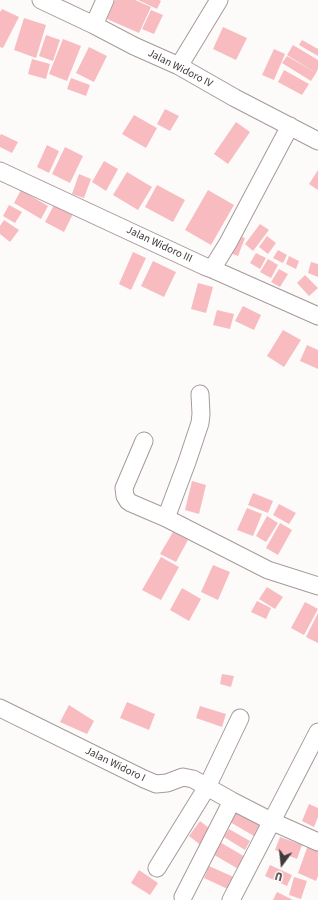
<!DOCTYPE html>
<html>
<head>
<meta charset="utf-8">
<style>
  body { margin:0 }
  #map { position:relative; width:318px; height:900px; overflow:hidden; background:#fdfafa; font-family:"Source Sans 3",sans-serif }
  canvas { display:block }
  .north { position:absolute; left:262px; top:844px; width:40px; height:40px; -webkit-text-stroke:3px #fff; paint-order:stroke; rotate:195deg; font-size:11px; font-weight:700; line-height:16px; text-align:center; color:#3f3939 }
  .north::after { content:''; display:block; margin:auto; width:14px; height:18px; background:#3f3939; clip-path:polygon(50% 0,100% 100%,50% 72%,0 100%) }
</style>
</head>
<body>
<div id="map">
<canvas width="318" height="900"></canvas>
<div class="north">U</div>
</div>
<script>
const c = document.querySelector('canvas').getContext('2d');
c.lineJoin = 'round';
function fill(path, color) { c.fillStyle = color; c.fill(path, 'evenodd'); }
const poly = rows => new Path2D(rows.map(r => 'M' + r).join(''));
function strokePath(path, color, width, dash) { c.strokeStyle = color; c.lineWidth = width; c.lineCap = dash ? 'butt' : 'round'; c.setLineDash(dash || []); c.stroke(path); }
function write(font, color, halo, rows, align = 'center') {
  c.font = font + ' "Source Sans 3",sans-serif'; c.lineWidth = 3; c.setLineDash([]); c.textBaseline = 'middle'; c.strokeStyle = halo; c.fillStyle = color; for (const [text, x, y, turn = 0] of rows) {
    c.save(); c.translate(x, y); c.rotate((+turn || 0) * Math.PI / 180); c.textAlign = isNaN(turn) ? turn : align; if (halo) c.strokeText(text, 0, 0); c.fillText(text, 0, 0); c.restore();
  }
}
fill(poly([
  [115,0,135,0,151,7,139,33,107,19],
  [138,0,159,0,161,1,157,9],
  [2,9,19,17,3,48,0,47,0,12],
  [151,10,163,15,154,34,142,29],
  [24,18,46,25,36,58,14,50],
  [223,27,247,38,236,60,213,49],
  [46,35,60,40,53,61,39,56],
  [63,39,81,46,67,81,49,74],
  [302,40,318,49,318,56,299,45],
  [293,45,318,60,318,69,316,73,287,55],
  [89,47,107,56,94,82,76,73],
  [274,49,285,54,274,80,262,75],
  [287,56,316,73,311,81,282,63],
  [32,59,50,64,46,79,28,74],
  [284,70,309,84,302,95,278,82],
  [71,78,90,85,86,96,67,89],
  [165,109,179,116,170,131,157,124],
  [134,115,157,128,146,148,122,134],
  [236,122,250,132,228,164,214,154],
  [1,134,18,142,12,153,0,147,0,136],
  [47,145,59,151,49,173,37,167],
  [65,147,83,156,70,183,52,174],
  [104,161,118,169,106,191,92,182],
  [318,170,318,190,309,184],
  [127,172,152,187,138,210,113,195],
  [79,174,91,179,84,198,72,194],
  [157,185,185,200,173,222,145,207],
  [21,190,48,206,41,219,14,203],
  [208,190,234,205,211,245,185,230],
  [9,205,22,212,15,223,3,216],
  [54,205,73,214,64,232,45,222],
  [4,220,19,230,10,242,0,234,0,226],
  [260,224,269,230,253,251,245,244],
  [237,235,245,238,238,256,230,253],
  [267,236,276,243,268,254,259,247],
  [278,250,287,255,283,263,273,258],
  [133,252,146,258,131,290,119,284],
  [256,253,266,258,260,269,250,263],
  [289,256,299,261,296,269,286,264],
  [268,259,278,265,271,278,260,272],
  [153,261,176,272,164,297,141,286],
  [311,262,318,264,318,277,308,273],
  [279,269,288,274,280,287,271,282],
  [305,275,318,288,309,296,297,283],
  [198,283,213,287,206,313,191,309],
  [243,306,261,315,254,330,235,321],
  [217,310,234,314,230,329,213,325],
  [283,330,301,340,284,367,267,356],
  [307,345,318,350,318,369,300,361],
  [192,481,206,485,199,514,185,510],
  [253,493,273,501,268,513,248,505],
  [279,504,296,513,289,524,273,515],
  [247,508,262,514,253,536,237,530],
  [267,516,278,523,266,542,256,536],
  [280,523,292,530,278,555,266,548],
  [173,532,188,540,176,562,160,554],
  [161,557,179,567,161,600,142,590],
  [213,565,230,572,218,600,201,592],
  [267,587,283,597,275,609,259,599],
  [182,588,201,599,189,621,170,610],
  [257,601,271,608,266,619,251,612],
  [305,602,318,609,304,635,291,628],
  [318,613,318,643,306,637],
  [222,674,234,676,231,687,220,684],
  [127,702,155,714,149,730,120,718],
  [69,705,94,721,87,734,60,722],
  [200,706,226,714,222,727,196,718],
  [309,804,318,808,318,817,314,827,302,821],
  [237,809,266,826,259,839,230,822],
  [200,821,214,832,203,847,189,836],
  [229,829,250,841,245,850,224,837],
  [280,837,302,845,297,859,275,850],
  [218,841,247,858,240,870,211,853],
  [308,845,318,849,318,876,316,881,298,873],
  [270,865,292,875,287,886,265,876],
  [209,866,238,879,232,891,204,878],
  [139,870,158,883,150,895,131,883],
  [294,877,307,881,301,899,289,895],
  [277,892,293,900,273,900]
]), '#f8bcc0');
const minor = poly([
  [41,0,94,25,134,46,179,66,235,98,318,141],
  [94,25,105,0],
  [179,66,219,0],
  [0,171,204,266,212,269,318,316],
  [212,269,228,243,290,126],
  [200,394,201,414,200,423,187,462,166,518,268,570,318,586],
  [144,441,124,488,125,496,128,501,131,503,166,518],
  [0,708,144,779,156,784,167,783,183,777,193,779,232,801,271,821,318,842],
  [157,868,207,787,240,718],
  [183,897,232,801],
  [231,900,318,732]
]);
strokePath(minor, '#a7999a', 19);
strokePath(minor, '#fff', 17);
write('11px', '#3f3939', '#fff', [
  ["Jalan Widoro IV",180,69,27],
  ["Jalan Widoro III",159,245,25],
  ["Jalan Widoro I",115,765,26]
]);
</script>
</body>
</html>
